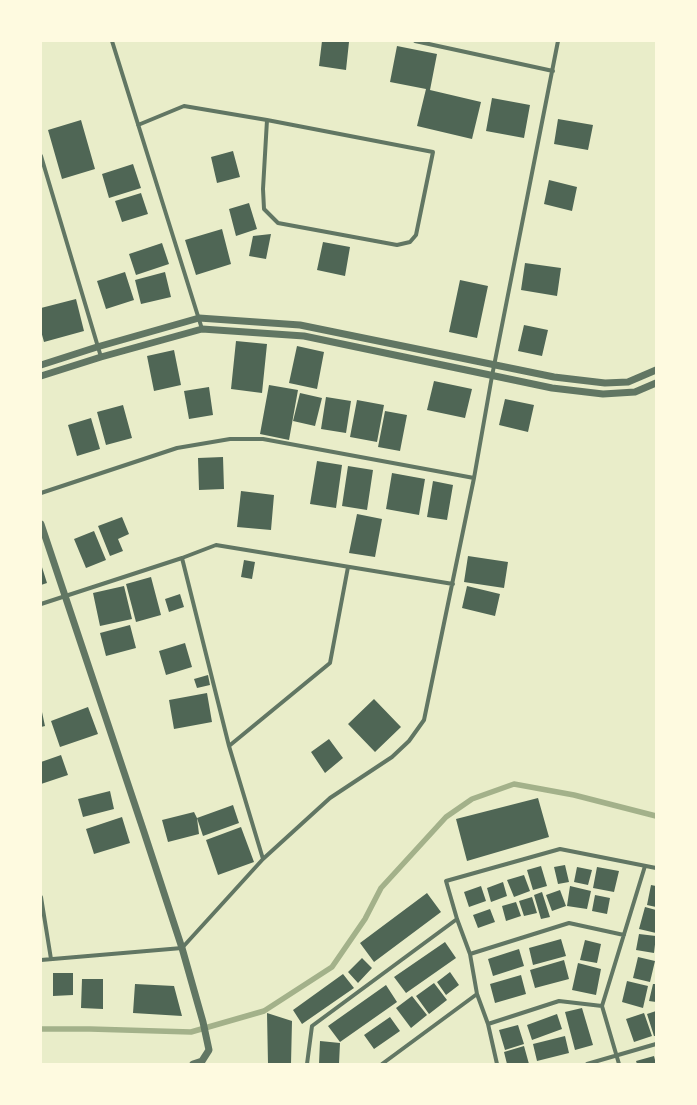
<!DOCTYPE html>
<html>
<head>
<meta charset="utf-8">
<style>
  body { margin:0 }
  #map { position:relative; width:697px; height:1105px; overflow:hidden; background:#e9edc9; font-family:Lato,sans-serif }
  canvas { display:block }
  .frame { position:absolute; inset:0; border:42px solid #fefae0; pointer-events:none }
</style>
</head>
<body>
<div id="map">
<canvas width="697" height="1105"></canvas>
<div class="frame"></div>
</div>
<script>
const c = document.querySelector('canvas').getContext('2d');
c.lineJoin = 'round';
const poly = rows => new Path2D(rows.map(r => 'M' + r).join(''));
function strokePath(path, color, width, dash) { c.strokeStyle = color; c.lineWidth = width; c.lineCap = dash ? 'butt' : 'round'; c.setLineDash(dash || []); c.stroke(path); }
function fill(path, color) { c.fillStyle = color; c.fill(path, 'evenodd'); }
strokePath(poly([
  [41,1029,90,1029,191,1032,264,1011,332,967,365,919,381,888,446,817,472,799,514,784,574,795,656,816]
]), '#a3b18a', 5.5);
fill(poly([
  [322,41,349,42,346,70,319,66],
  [397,46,437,54,430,90,481,102,472,139,417,126,426,89,390,82],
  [492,98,530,105,524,138,486,131],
  [558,119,593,125,588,150,554,144],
  [81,120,95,169,62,179,48,130],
  [233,151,240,177,217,183,211,157],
  [133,164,141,188,109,198,102,174],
  [549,180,577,187,572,211,544,204],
  [141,193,148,214,122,222,115,201],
  [249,203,257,229,236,236,229,209],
  [222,229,231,264,196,275,185,240],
  [271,234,266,259,249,256,253,236],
  [323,242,350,247,345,276,317,270],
  [162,243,169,264,136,275,129,254],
  [525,263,561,268,557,296,521,290],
  [125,272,134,300,106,309,97,281],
  [165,272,171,297,141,304,135,280],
  [460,280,488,286,477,338,449,332],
  [76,299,84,331,44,342,41,331,41,308],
  [524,325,548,330,542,356,518,351],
  [236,341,267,344,262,393,231,389],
  [297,346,324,352,317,389,289,383],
  [174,350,181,385,154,391,147,356],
  [434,381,472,389,465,418,427,410],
  [269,385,298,390,289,440,260,434],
  [209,387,213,415,189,419,184,391],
  [300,393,322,398,315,426,293,421],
  [326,397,351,401,346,433,321,429],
  [505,399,534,405,528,432,499,425],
  [357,400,384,405,377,442,350,437],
  [123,405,132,438,106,445,97,412],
  [385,411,407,415,400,451,378,447],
  [91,418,100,449,77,456,68,425],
  [223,457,224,489,199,490,198,458],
  [317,461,342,465,336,508,310,504],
  [348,466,373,470,367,510,342,506],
  [392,473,425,479,419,515,386,509],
  [433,481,453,485,447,520,427,517],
  [241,491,274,495,271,530,237,527],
  [357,514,382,519,375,557,349,553],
  [122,517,129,534,118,539,123,551,110,556,98,526],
  [94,531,106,560,86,568,74,539],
  [468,556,508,562,504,588,464,582],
  [244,560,255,562,252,579,241,577],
  [41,564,47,583,41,585],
  [151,577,161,615,136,622,126,584],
  [124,586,132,619,100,626,93,593],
  [467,586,500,594,495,616,462,608],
  [180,594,184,607,169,612,165,599],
  [130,625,136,648,106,656,100,633],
  [185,643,192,667,166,675,159,651],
  [208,675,210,685,197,688,194,679],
  [207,693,212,722,174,729,169,700],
  [374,699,401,727,375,752,348,724],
  [88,707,98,734,60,747,51,721],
  [42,712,45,726,41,727,41,713],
  [329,739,343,758,325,773,311,752],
  [61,755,68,775,41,784,41,762],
  [110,791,114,809,83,817,78,799],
  [538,798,549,837,467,861,456,819],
  [233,805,239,823,203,836,197,818],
  [194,812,197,818,199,834,168,842,162,820],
  [122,817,130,843,94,854,86,829],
  [241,827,254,862,218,875,206,840],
  [565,865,569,882,558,884,554,867],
  [541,866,547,886,533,890,527,870],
  [577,867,592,870,588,885,574,882],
  [597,867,619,871,614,892,593,888],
  [524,875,530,891,514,897,507,880],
  [503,882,507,896,491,902,487,888],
  [651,885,656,886,656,907,647,905],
  [481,886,486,901,469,907,464,892],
  [570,886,591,891,587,909,567,906],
  [560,890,566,906,552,911,546,895],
  [542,892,550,917,541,919,534,895],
  [427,893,441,912,374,962,360,943],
  [595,895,610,898,607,914,592,911],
  [532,897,537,913,524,916,519,901],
  [516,902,521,916,506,921,502,906],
  [645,907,656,910,656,933,639,929],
  [490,909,495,922,478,928,473,915],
  [639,934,656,936,654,953,636,950],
  [561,939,566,956,533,965,529,948],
  [585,940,601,944,597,963,580,960],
  [445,942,456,958,406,993,394,977],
  [519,949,524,966,493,976,488,959],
  [638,957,655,961,650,982,633,978],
  [362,958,372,968,358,983,348,972],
  [564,960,569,979,535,988,530,970],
  [578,963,601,969,596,995,572,990],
  [450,972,459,985,446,995,437,982],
  [53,973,73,973,73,995,53,996],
  [343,974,354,988,302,1024,293,1010],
  [521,975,526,994,495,1003,490,984],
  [82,979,103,979,103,1009,81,1008],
  [627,981,648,986,643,1008,622,1002],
  [434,983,447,1000,429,1014,416,996],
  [135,984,174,986,182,1016,133,1013],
  [653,984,656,984,656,1002,649,1001],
  [386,985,397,1002,340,1042,328,1026],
  [412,996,427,1015,411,1028,396,1008],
  [582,1008,593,1045,575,1050,565,1012],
  [656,1011,656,1036,654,1036,647,1014],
  [267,1013,292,1021,291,1064,268,1064],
  [644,1013,652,1036,634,1042,626,1019],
  [557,1014,562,1029,532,1040,527,1025],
  [390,1017,400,1031,374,1049,364,1035],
  [518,1025,524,1044,505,1050,499,1030],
  [565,1036,569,1053,537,1061,533,1044],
  [320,1041,340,1043,339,1064,319,1064],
  [524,1046,529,1064,507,1064,504,1052],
  [654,1056,656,1064,637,1064,636,1061]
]), '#4f6655');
strokePath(poly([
  [112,41,202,329],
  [415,41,553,71],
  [138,125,184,106,267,120,433,152,416,235,410,242,397,245,278,223,264,209,263,189,267,120],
  [41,156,101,357],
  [41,493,177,448,230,439,263,439,474,478],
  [182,558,229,746,263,859],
  [41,604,182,558,216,545,453,584],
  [229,746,330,663,348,567],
  [41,897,51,959],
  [470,954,569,923,624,935],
  [41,960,182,948,263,859,330,798,392,757,409,741,424,720,474,478,492,376,558,41],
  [488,1024,559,1001,602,1006],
  [307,1064,312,1026,457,919],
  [382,1064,477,994],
  [497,1064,488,1024,477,994,470,954,457,919,446,881,560,849,656,868],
  [587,1064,656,1044],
  [619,1064,602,1006,645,866]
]), '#617663', 4);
strokePath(poly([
  [41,365,97,347,199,318,300,325,554,377,605,383,628,382,656,370],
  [41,376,101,357,202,329,304,336,552,388,603,394,635,392,656,383],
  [41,524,144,832,182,948,203,1022,209,1050,202,1061,193,1064]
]), '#617663', 7);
</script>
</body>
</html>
